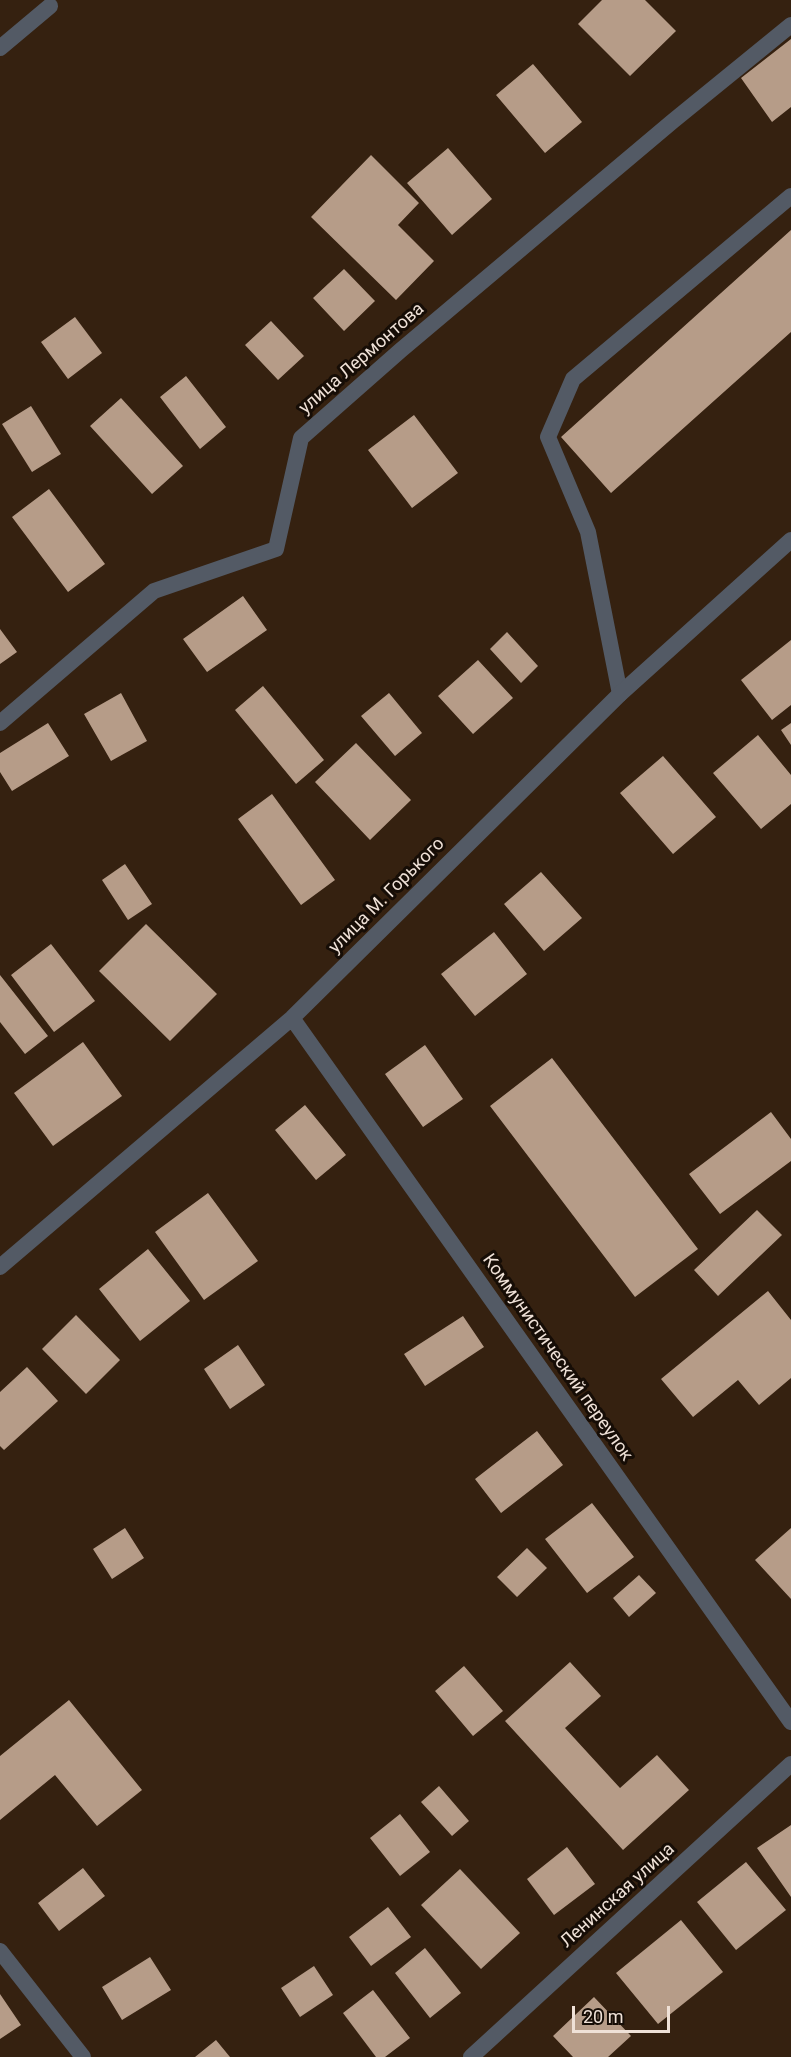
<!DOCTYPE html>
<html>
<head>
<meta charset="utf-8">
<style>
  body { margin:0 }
  #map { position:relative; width:791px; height:2057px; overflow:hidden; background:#352110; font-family:Roboto,sans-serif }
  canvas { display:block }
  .scale { position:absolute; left:572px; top:2006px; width:98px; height:27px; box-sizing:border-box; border:3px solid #efe1d7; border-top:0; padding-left:8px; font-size:18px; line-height:21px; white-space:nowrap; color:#efe1d7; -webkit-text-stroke:4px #160d06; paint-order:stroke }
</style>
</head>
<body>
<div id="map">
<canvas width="791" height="2057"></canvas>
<div class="scale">20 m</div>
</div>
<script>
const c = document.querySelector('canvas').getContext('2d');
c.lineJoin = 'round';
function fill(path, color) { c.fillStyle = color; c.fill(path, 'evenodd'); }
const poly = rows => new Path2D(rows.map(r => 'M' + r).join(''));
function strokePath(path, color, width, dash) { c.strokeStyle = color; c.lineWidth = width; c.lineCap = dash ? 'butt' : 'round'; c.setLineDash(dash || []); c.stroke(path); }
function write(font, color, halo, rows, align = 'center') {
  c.font = font + ' Roboto,sans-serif'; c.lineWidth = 6; c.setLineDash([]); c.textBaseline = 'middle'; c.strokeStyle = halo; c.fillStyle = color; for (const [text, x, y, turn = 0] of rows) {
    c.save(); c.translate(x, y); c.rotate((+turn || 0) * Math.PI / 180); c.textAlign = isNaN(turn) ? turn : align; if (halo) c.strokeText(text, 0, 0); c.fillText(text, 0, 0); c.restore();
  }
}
fill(poly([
  [602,0,645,0,676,31,630,76,578,24],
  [791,39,791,107,772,122,741,78],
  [533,64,582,122,545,153,496,95],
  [448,148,492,199,452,235,407,183],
  [371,155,419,203,398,225,434,261,396,300,311,217],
  [791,230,791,332,611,493,561,437],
  [344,269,375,301,344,331,313,298],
  [75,317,102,353,68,379,41,342],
  [271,321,304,356,278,380,245,345],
  [186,376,226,427,200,449,160,397],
  [121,398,183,466,152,494,90,426],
  [31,406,61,454,32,472,2,424],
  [414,415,458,473,412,508,368,450],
  [49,489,105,564,68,592,12,517],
  [243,596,267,630,207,672,183,639],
  [0,629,17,652,0,664],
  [507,632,538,666,521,683,490,649],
  [791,640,791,705,772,720,741,680],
  [478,660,513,698,473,734,438,696],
  [263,686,324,760,296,784,235,710],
  [121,693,147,741,111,761,84,714],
  [389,693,422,733,395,756,361,716],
  [48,723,69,756,12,791,0,772,0,753],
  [791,723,791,745,781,730],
  [758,735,791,775,791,804,761,829,713,773],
  [356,743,411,800,370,840,315,782],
  [663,756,716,817,673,854,620,793],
  [272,794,335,880,301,905,238,819],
  [125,864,152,904,128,920,102,880],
  [541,872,582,918,544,951,504,904],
  [146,924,217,994,170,1041,99,971],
  [494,932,527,974,475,1016,441,974],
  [51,944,95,1001,54,1032,11,975],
  [0,975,48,1036,25,1054,0,1022],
  [83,1042,122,1096,53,1146,14,1093],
  [425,1045,463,1099,423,1127,385,1074],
  [552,1058,698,1249,635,1297,490,1106],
  [305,1105,346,1155,316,1180,275,1130],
  [771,1112,791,1139,791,1161,720,1214,689,1174],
  [208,1193,258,1261,204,1300,155,1232],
  [757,1210,782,1235,718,1296,694,1270],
  [148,1249,190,1301,140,1341,99,1289],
  [768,1291,791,1320,791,1378,759,1405,738,1380,693,1417,661,1379],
  [76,1315,120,1360,86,1394,42,1349],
  [463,1316,484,1347,425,1386,404,1354],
  [238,1345,265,1385,230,1409,204,1369],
  [27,1367,58,1401,4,1450,0,1446,0,1392],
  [537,1431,563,1465,501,1513,475,1479],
  [592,1503,634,1557,587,1593,545,1539],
  [125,1528,144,1558,112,1579,93,1549],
  [791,1528,791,1599,755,1560],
  [527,1548,547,1568,517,1597,497,1577],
  [639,1575,656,1593,629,1617,613,1598],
  [570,1662,601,1696,565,1728,620,1788,657,1755,689,1790,623,1850,505,1721],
  [464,1666,503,1711,473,1736,435,1691],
  [69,1700,142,1790,97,1826,55,1775,0,1820,0,1756],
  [439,1786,469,1821,452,1836,421,1802],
  [400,1814,430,1852,400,1876,370,1838],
  [791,1825,791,1897,757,1848],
  [567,1847,595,1884,554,1915,527,1879],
  [746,1862,786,1910,736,1950,697,1902],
  [83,1868,105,1896,59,1931,38,1903],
  [460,1869,520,1933,481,1969,421,1905],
  [388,1907,411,1937,371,1966,349,1937],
  [681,1920,723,1972,658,2024,616,1973],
  [425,1948,461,1993,430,2018,395,1973],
  [150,1957,171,1990,122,2020,102,1987],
  [314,1966,333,1995,300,2017,281,1988],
  [373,1990,410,2038,385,2057,376,2057,343,2013],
  [0,1994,21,2025,0,2039],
  [594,1997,631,2036,608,2057,573,2057,553,2036],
  [216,2040,230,2057,195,2057]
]), '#b69c88');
strokePath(poly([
  [620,694,588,532,548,437,573,379,791,196]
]), '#535a65', 16);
strokePath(poly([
  [0,48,50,6],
  [0,723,154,591,276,549,301,438,401,350,673,121,791,25],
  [292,1018,791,1722],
  [0,1267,292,1018,620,694,791,540],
  [0,1951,83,2057],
  [471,2057,791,1764]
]), '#535a65', 16);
write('18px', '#efe1d7', '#160d06', [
  ["улица Лермонтова",362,359,-41],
  ["улица М. Горького",387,896,-45],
  ["Коммунистический переулок",557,1358,55],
  ["Ленинская улица",618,1896,-42]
]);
</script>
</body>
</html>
